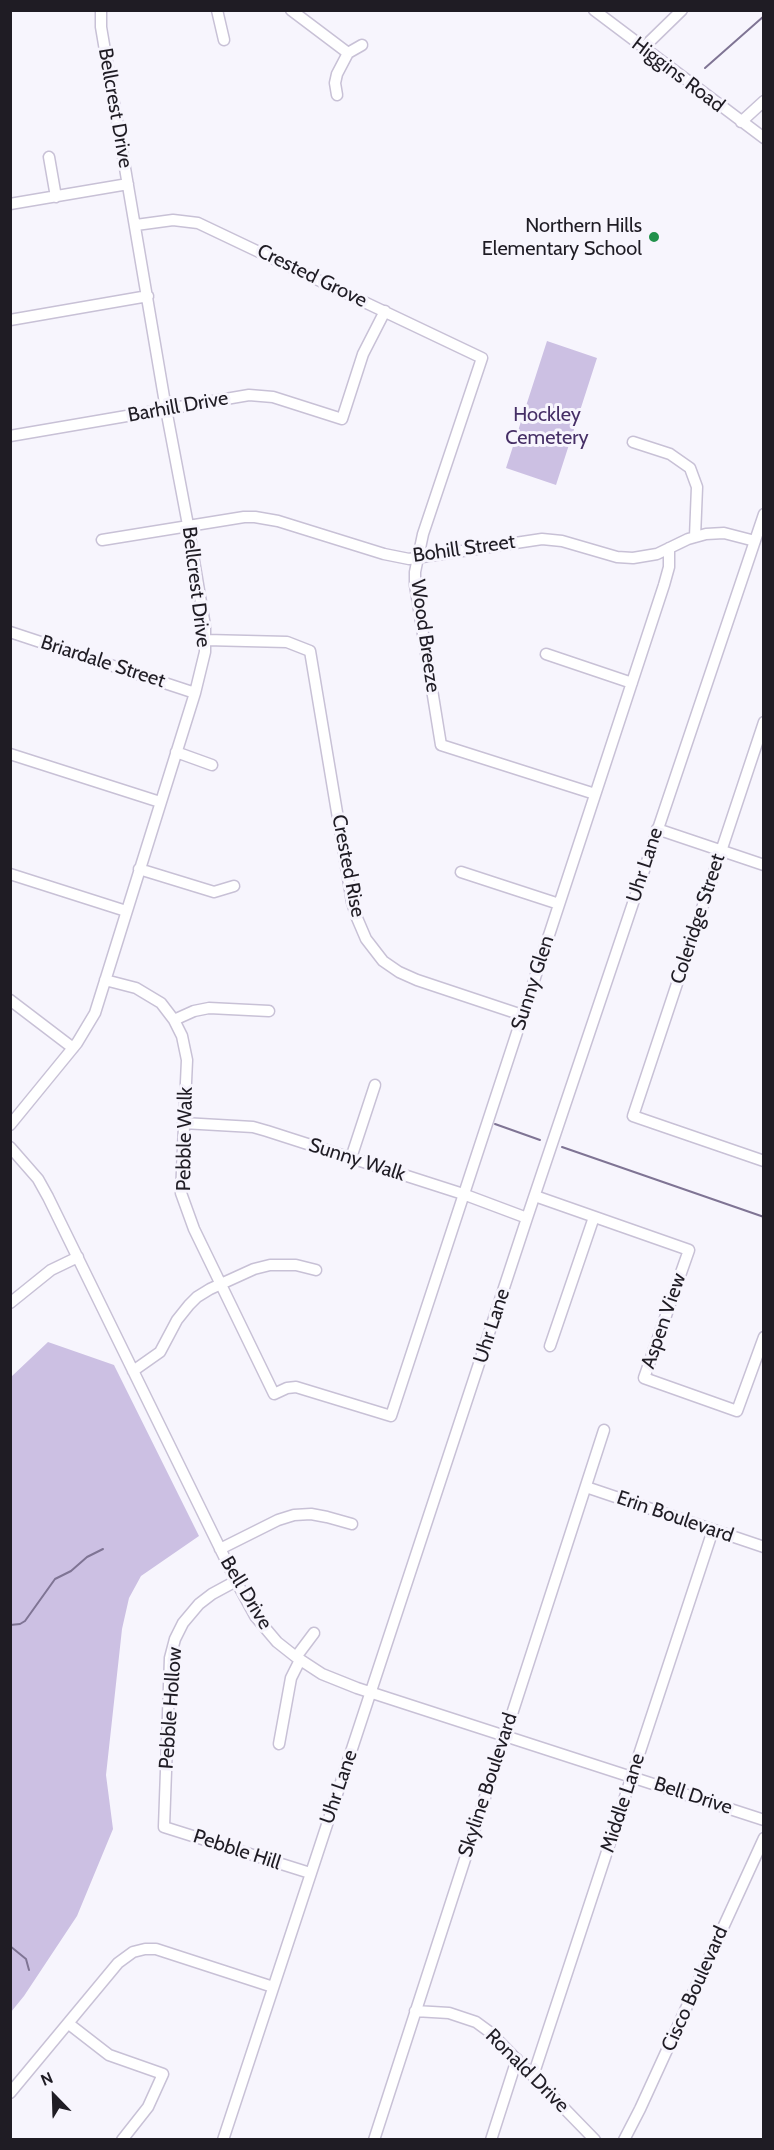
<!DOCTYPE html>
<html>
<head>
<meta charset="utf-8">
<style>
  body { margin:0 }
  #map { position:relative; width:774px; height:2150px; overflow:hidden; background:#f7f5fd; font-family:Cabin,sans-serif }
  canvas { display:block }
  .frame { position:absolute; inset:0; border:12px solid #1f1c24; pointer-events:none }
  .north { position:absolute; left:24px; top:2066px; width:60px; height:60px; -webkit-text-stroke:4px #f7f5fd; paint-order:stroke; rotate:337deg; font-size:16px; font-weight:700; line-height:24px; text-align:center; color:#1f1c24 }
  .north::after { content:''; display:block; margin:auto; width:21px; height:27px; background:#1f1c24; clip-path:polygon(50% 0,100% 100%,50% 72%,0 100%) }
</style>
</head>
<body>
<div id="map">
<canvas width="774" height="2150"></canvas>
<div class="frame"></div>
<div class="north">N</div>
</div>
<script>
const c = document.querySelector('canvas').getContext('2d');
c.lineJoin = 'round';
function fill(path, color) { c.fillStyle = color; c.fill(path, 'evenodd'); }
const poly = rows => new Path2D(rows.map(r => 'M' + r).join(''));
function strokePath(path, color, width, dash) { c.strokeStyle = color; c.lineWidth = width; c.lineCap = dash ? 'butt' : 'round'; c.setLineDash(dash || []); c.stroke(path); }
function write(font, color, halo, rows, align = 'center') {
  c.font = font + ' Cabin,sans-serif'; c.lineWidth = 6; c.setLineDash([]); c.textBaseline = 'middle'; c.strokeStyle = halo; c.fillStyle = color; for (const [text, x, y, turn = 0] of rows) {
    c.save(); c.translate(x, y); c.rotate((+turn || 0) * Math.PI / 180); c.textAlign = isNaN(turn) ? turn : align; if (halo) c.strokeText(text, 0, 0); c.fillText(text, 0, 0); c.restore();
  }
}
fill(poly([
  [547,341,597,358,556,485,506,468],
  [48,1342,114,1365,199,1536,141,1576,129,1598,122,1629,106,1775,113,1829,77,1916,24,1996,11,2012,11,1377]
]), '#ccc0e3');
strokePath(poly([
  [705,68,764,16],
  [495,1124,540,1140],
  [562,1147,764,1217],
  [10,1625,20,1624,25,1621,55,1579,71,1571,87,1557,103,1549],
  [10,1946,26,1959,29,1970]
]), '#7f7494', 2);
const minor = poly([
  [217,10,224,40],
  [291,10,348,53],
  [594,10,764,138],
  [643,48,682,10],
  [337,95,335,83,337,74,348,53,362,45],
  [741,122,764,101],
  [49,157,56,197],
  [10,204,128,184],
  [136,225,173,220,198,223,482,358,423,534,415,572,415,585,441,745,595,794],
  [10,320,148,296],
  [10,436,249,395,273,397,342,419,363,354,385,311],
  [633,442,670,454,690,468,697,487,695,537],
  [102,540,244,517,255,517,278,521,384,554,409,559,542,539,562,541,617,557,633,558,657,554,688,539,706,534,724,533,755,541],
  [10,632,195,693],
  [206,640,287,642,310,651,352,902,357,918,366,939,383,961,399,972,417,980,522,1015],
  [546,654,632,683],
  [764,722,633,1116,764,1161],
  [176,752,212,765],
  [10,754,160,802],
  [657,829,764,865],
  [139,869,214,892,234,886],
  [461,872,559,904],
  [10,874,126,911],
  [105,980,136,988,161,1003,174,1020,182,1036,187,1060,181,1193,194,1229,274,1394,287,1388,296,1387,391,1416,664,585,669,567,669,548],
  [10,1000,73,1048],
  [174,1020,194,1011,209,1008,269,1011],
  [183,1123,253,1127,267,1131,463,1194,527,1218],
  [10,1125,77,1043,95,1013,195,693,205,652,205,626,188,525,166,409,101,27,101,10],
  [10,1147,38,1179,48,1197,236,1581,255,1616,277,1642,296,1657,322,1674,357,1688,764,1820],
  [351,1158,375,1085],
  [535,1196,689,1250,644,1378,737,1411,764,1337],
  [10,1303,51,1270,78,1257],
  [550,1346,594,1217],
  [133,1371,160,1352,177,1320,189,1305,197,1297,210,1289,254,1269,270,1265,296,1265,316,1270],
  [586,1487,764,1547],
  [220,1549,278,1520,294,1515,311,1514,327,1517,352,1524],
  [236,1581,212,1594,199,1604,183,1623,175,1639,170,1658,164,1827,310,1873],
  [296,1657,314,1633],
  [279,1744,291,1678,300,1660],
  [415,2011,449,2013,476,2022,491,2033,595,2140],
  [69,2024,109,2055,163,2074,148,2107,122,2140],
  [533,2076,713,1530],
  [10,2093,118,1963,133,1952,145,1949,156,1949,273,1987],
  [223,2140,527,1218,764,514],
  [374,2140,604,1430],
  [491,2140,517,2059],
  [624,2140,640,2109,764,1838]
]);
strokePath(minor, '#c8c1d6', 13);
strokePath(minor, '#fff', 10);
for (const [x, y, r, color] of [
  [654,237,6,"#21914b"]
]) { const dot = new Path2D(); dot.arc(x, y, r, 0, 2 * Math.PI); c.fillStyle = color; c.fill(dot); strokePath(dot, '#f7f5fd', 2); }
write('20px', '#1f1c24', '#f7f5fd', [
  ["Higgins Road",678,75,37],
  ["Bellcrest Drive",115,108,80],
  ["Crested Grove",312,276,26],
  ["Barhill Drive",178,407,-10],
  ["Bohill Street",464,549,-8],
  ["Bellcrest Drive",196,587,83],
  ["Wood Breeze",425,636,82],
  ["Briardale Street",103,662,18],
  ["Uhr Lane",645,865,-72],
  ["Crested Rise",348,866,79],
  ["Coleridge Street",698,919,-72],
  ["Sunny Glen",533,983,-72],
  ["Pebble Walk",185,1139,-89],
  ["Sunny Walk",357,1160,18],
  ["Aspen View",664,1321,-71],
  ["Uhr Lane",492,1326,-72],
  ["Erin Boulevard",675,1517,19],
  ["Bell Drive",246,1593,59],
  ["Pebble Hollow",171,1708,-86],
  ["Skyline Boulevard",488,1785,-72],
  ["Uhr Lane",339,1787,-71],
  ["Bell Drive",693,1796,18],
  ["Middle Lane",623,1803,-72],
  ["Pebble Hill",237,1850,18],
  ["Cisco Boulevard",695,1989,-66],
  ["Ronald Drive",527,2071,45]
]);
write('20px', '#1f1c24', '#f7f5fd', [
  ["Northern Hills",642,226],
  ["Elementary School",642,249]
], 'right');
write('20px', '#462f66', '#f7f5fd', [
  ["Hockley",547,415],
  ["Cemetery",547,438]
]);
</script>
</body>
</html>
